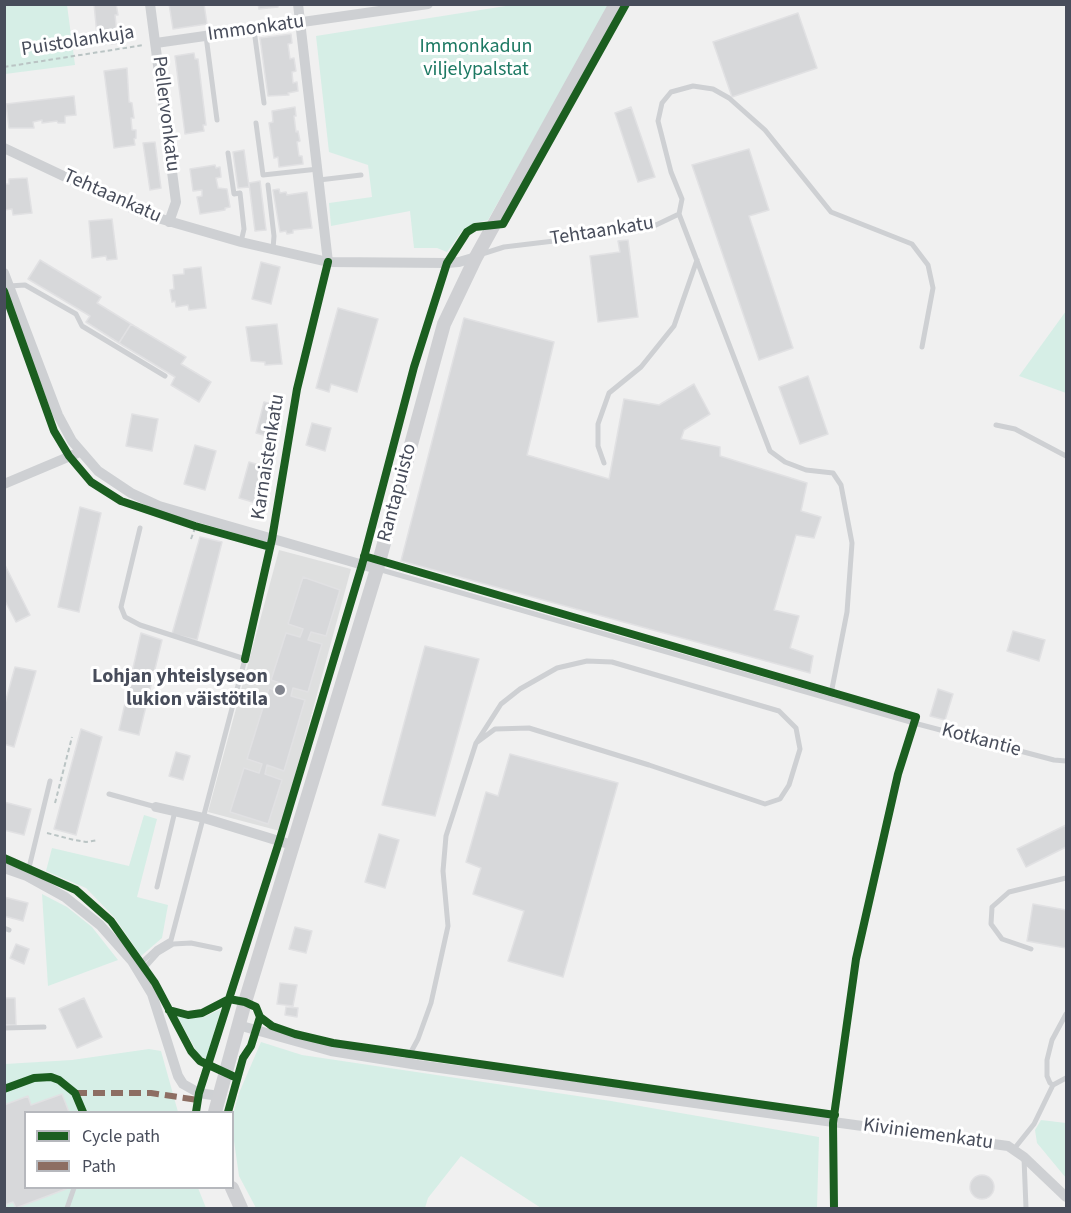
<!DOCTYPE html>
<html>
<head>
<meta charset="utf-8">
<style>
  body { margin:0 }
  #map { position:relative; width:1071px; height:1213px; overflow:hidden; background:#f0f0f0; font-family:"Source Sans 3",sans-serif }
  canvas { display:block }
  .frame { position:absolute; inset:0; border:6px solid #484d5b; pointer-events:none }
  .legend { position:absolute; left:24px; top:1111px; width:210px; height:78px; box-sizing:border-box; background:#fff; border:2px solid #b6b8bd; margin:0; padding:8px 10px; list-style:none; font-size:18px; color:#484d5b }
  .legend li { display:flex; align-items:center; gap:12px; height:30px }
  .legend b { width:30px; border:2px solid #b6b8bd }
</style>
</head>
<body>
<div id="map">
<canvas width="1071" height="1213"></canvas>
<div class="frame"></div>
<ul class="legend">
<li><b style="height:8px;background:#1b5e20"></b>Cycle path</li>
<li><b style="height:8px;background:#8d6e63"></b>Path</li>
</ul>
</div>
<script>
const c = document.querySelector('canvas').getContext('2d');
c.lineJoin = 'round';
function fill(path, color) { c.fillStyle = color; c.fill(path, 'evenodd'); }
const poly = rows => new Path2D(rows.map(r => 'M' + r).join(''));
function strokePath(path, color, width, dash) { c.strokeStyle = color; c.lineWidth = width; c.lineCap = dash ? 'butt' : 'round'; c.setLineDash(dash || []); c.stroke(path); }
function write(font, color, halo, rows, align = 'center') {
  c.font = font + ' "Source Sans 3",sans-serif'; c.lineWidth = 6; c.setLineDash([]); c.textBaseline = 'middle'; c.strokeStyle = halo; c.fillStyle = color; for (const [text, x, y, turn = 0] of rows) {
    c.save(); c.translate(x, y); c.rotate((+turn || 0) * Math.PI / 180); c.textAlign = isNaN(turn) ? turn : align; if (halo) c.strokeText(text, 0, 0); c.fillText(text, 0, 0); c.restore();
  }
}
fill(poly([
  [279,550,351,569,280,831,208,812]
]), '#dedfdf');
fill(poly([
  [4,5,67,5,75,65,5,74],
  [512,5,609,5,602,19,488,220,474,223,462,231,447,252,437,248,414,248,410,211,331,226,329,203,372,197,368,165,329,152,316,36],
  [1066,311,1066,393,1019,376],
  [144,815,157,819,137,897,168,905,162,938,141,956,115,918,86,888,46,871,52,848,129,866],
  [42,894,67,907,92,927,118,960,48,986],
  [221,1009,206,1060,197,1052,176,1014,187,1018,204,1017],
  [261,1042,302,1055,611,1101,819,1137,817,1208,541,1208,461,1156,428,1198,425,1208,256,1208,239,1176,233,1134,232,1118,239,1093],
  [149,1049,161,1051,178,1112,26,1112,26,1188,198,1188,206,1208,5,1208,5,1064,72,1060],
  [1041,1120,1066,1123,1066,1178,1037,1143,1035,1130]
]), '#d6eee6');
const building = poly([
  [94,4,116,4,118,15,115,15,117,35,120,35,121,43,98,45,94,4],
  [169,4,204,4,207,24,173,29,169,4],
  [258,4,278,4,278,7,259,9,258,4],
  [798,13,817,68,732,97,713,42,798,13],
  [291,34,292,43,288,44,290,59,294,58,296,71,292,72,293,83,297,82,298,91,288,93,289,95,268,96,260,38,291,34],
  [194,53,195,59,198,59,206,125,203,125,204,131,185,134,175,56,194,53],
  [127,68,129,102,132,103,134,118,131,118,132,130,136,130,136,138,134,139,135,145,114,148,104,71,127,68],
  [74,96,76,115,65,116,65,123,58,123,57,121,42,123,42,120,33,122,34,128,9,128,6,104,74,96],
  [295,107,296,116,294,116,296,132,298,131,300,141,297,142,299,156,302,156,303,164,279,167,278,157,274,158,269,123,273,122,272,111,295,107],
  [631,107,655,177,638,182,615,113,631,107],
  [155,142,161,188,150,190,143,143,155,142],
  [749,149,769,210,749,216,793,348,759,360,692,165,749,149],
  [244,150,249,187,238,188,233,152,244,150],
  [215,165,216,168,220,167,221,177,216,178,218,188,227,189,230,207,225,208,225,210,200,214,197,197,202,196,202,190,193,191,190,169,215,165],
  [27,178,32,213,13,215,12,209,4,210,4,184,9,184,9,179,27,178],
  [260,181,266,230,255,231,249,183,260,181],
  [279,189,280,193,286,192,287,195,307,192,312,228,293,230,293,233,287,234,286,231,280,232,273,190,279,189],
  [112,219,117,259,107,260,106,256,92,258,89,221,112,219],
  [628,240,638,317,598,322,590,256,620,252,618,241,628,240],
  [40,260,101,297,97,303,131,324,119,343,86,322,90,316,28,279,40,260],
  [261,262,280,267,271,304,252,299,261,262],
  [201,267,206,308,189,310,188,305,176,307,175,301,172,302,170,290,174,289,173,275,184,274,184,269,201,267],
  [338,308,378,319,357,392,331,384,329,392,316,388,338,308],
  [464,318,554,342,527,455,609,479,624,399,659,405,694,384,710,414,684,430,681,439,720,447,720,456,807,483,801,511,821,517,814,538,796,535,774,610,799,616,790,648,813,656,810,673,401,561,464,318],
  [131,324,186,357,181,364,211,382,199,402,171,385,175,377,119,343,131,324],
  [277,324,282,364,265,365,265,362,251,361,246,327,277,324],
  [808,376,828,434,800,444,779,387,808,376],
  [264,402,279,406,271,437,256,433,264,402],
  [132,414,158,419,152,451,126,446,132,414],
  [312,423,331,428,325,451,306,445,312,423],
  [195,445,216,451,205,490,184,484,195,445],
  [249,462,266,467,256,503,239,498,249,462],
  [80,507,101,513,79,612,58,607,80,507],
  [200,537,222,542,197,640,172,634,200,537],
  [4,563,30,615,16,622,4,599,4,563],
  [303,577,340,590,326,636,311,632,308,640,322,644,308,692,293,688,291,696,305,700,284,771,267,765,265,774,282,780,268,824,230,812,244,768,259,773,262,764,247,759,269,688,283,693,286,685,271,680,286,633,300,637,303,629,288,624,303,577],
  [1013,631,1045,640,1039,661,1007,651,1013,631],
  [141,633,162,640,139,735,119,730,141,633],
  [425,646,479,659,435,816,382,805,425,646],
  [15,667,36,671,14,747,4,744,4,707,15,667],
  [938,689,953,694,945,720,930,716,938,689],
  [81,729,102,737,76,835,54,829,81,729],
  [176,752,190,756,183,780,169,776,176,752],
  [510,754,618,783,563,977,508,961,524,911,473,894,481,868,466,862,486,792,498,796,510,754],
  [4,802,31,809,24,835,4,830,4,802],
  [1066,825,1066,847,1026,867,1017,849,1066,825],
  [379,834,399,840,385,888,365,882,379,834],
  [4,897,28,903,23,921,4,916,4,897],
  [1033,904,1066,910,1066,948,1027,941,1033,904],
  [295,927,312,931,306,953,289,949,295,927],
  [16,944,29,949,24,964,10,958,16,944],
  [280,983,297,985,293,1006,277,1004,280,983],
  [4,998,15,998,16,1025,4,1025,4,998],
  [84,998,102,1037,77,1048,59,1009,84,998],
  [286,1007,298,1008,297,1017,285,1015,286,1007],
  [62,1094,69,1112,26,1112,26,1188,65,1188,66,1189,16,1208,13,1202,5,1205,7,1208,4,1208,4,1105,28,1096,31,1105,62,1094],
  '970 1187a12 12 0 1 1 24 0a12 12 0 1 1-24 0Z'
]);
fill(building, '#d7d8da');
strokePath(building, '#e1e1e3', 1.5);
strokePath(poly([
  [4,67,144,45],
  [191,539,195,528],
  [55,803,72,737],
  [47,833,74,840,86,842,98,840]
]), '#bac4c4', 2, [4.5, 3]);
strokePath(poly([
  [254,30,264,103],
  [206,36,217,120],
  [256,123,263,175,318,169],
  [228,153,234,194,240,193,244,229,241,242],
  [319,180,361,175],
  [268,185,274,236,273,249],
  [679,214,770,451,785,462,806,470,833,473,841,485,852,543,847,612,830,699],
  [482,254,504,247,629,232,656,225,679,214,682,199,671,172,658,121,662,103,671,92,693,86,713,89,729,98,765,130,831,212,912,244,928,265,933,288,922,347],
  [9,286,25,285,76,314,82,326,165,376],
  [996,425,1015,429,1066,456],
  [604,463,598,446,598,424,609,393,641,367,674,326,697,260],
  [140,528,121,607,125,617,140,625,245,659,171,940,156,949,141,963],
  [378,569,914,723,1054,760,1066,761],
  [109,794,156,807],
  [27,876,50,781],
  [157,887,175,811],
  [4,928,9,930],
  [1031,949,1002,939,991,924,992,907,1009,892,1066,878],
  [140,973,158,953,173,944,191,943,220,949],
  [4,1028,44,1027],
  [405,1063,418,1039,431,1003,448,926,443,871,446,836,476,743,495,729,529,728,649,765,765,804,780,799,789,785,800,749,796,728,779,711,612,662,587,661,557,668,520,689,501,704,476,743],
  [1053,1085,1050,1083,1047,1076,1047,1060,1052,1040,1066,1014],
  [1014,1149,1034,1124,1053,1085,1066,1078],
  [1024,1158,1026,1208],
  [67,1208,74,1188]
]), '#ced0d3', 5);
strokePath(poly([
  [150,4,176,202,169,222],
  [298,4,328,262],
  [156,43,428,4],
  [4,148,144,214,241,242,328,262,447,263,459,262,476,257],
  [4,273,58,415,72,441,98,471,131,493,159,506,377,569],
  [4,484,80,452],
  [156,807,204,818,292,845],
  [4,868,27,876,65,897,100,925,132,961,152,994,178,1076,183,1084,199,1093,219,1096],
  [238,1025,331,1051,418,1065,1008,1146,1024,1157,1066,1197]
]), '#ced0d3', 10);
strokePath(poly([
  [215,1112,245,1002,377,569,444,324,476,257,616,4],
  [232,1188,241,1208]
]), '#cfd0d3', 14);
strokePath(poly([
  [75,1093,151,1093,198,1100]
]), '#8d6e63', 6, [12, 6]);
strokePath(poly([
  [4,291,54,431,69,456,91,482,121,501,195,526,270,547],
  [364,556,916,717,898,774,856,959,833,1123,834,1208],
  [245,659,272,539,297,389,328,262],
  [4,858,76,890,111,921,155,983,191,1051,200,1061,237,1078],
  [169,1010,188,1015,202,1013,229,999,245,1002,256,1007,260,1017,256,1030,251,1046,243,1058,228,1112],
  [260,1017,272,1026,295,1034,333,1043,835,1115],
  [4,1089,34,1078,51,1077,59,1080,75,1093,83,1112],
  [196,1112,199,1093,279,842,362,565,414,367,447,263,467,232,475,227,503,224,626,4]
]), '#1b5e20', 8);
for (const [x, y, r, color] of [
  [280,690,6,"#83868f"]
]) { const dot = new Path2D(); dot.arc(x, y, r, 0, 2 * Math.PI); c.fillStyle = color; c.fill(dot); strokePath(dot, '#fff', 2); }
write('20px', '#484d5b', '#fff', [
  ["Immonkatu",256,29,-8],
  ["Puistolankuja",78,42,-9],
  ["Pellervonkatu",165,114,83],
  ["Tehtaankatu",112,197,24],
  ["Tehtaankatu",602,232,-9],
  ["Karnaistenkatu",269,457,-81],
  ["Rantapuisto",398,493,-75],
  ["Kotkantie",981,741,15],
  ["Kiviniemenkatu",928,1135,8]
]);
write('20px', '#1d7963', '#fff', [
  ["Immonkadun",476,48],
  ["viljelypalstat",476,71]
]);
write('bold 20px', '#484d5b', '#fff', [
  ["Lohjan yhteislyseon",268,678],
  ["lukion väistötila",268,701]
], 'right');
</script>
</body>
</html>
